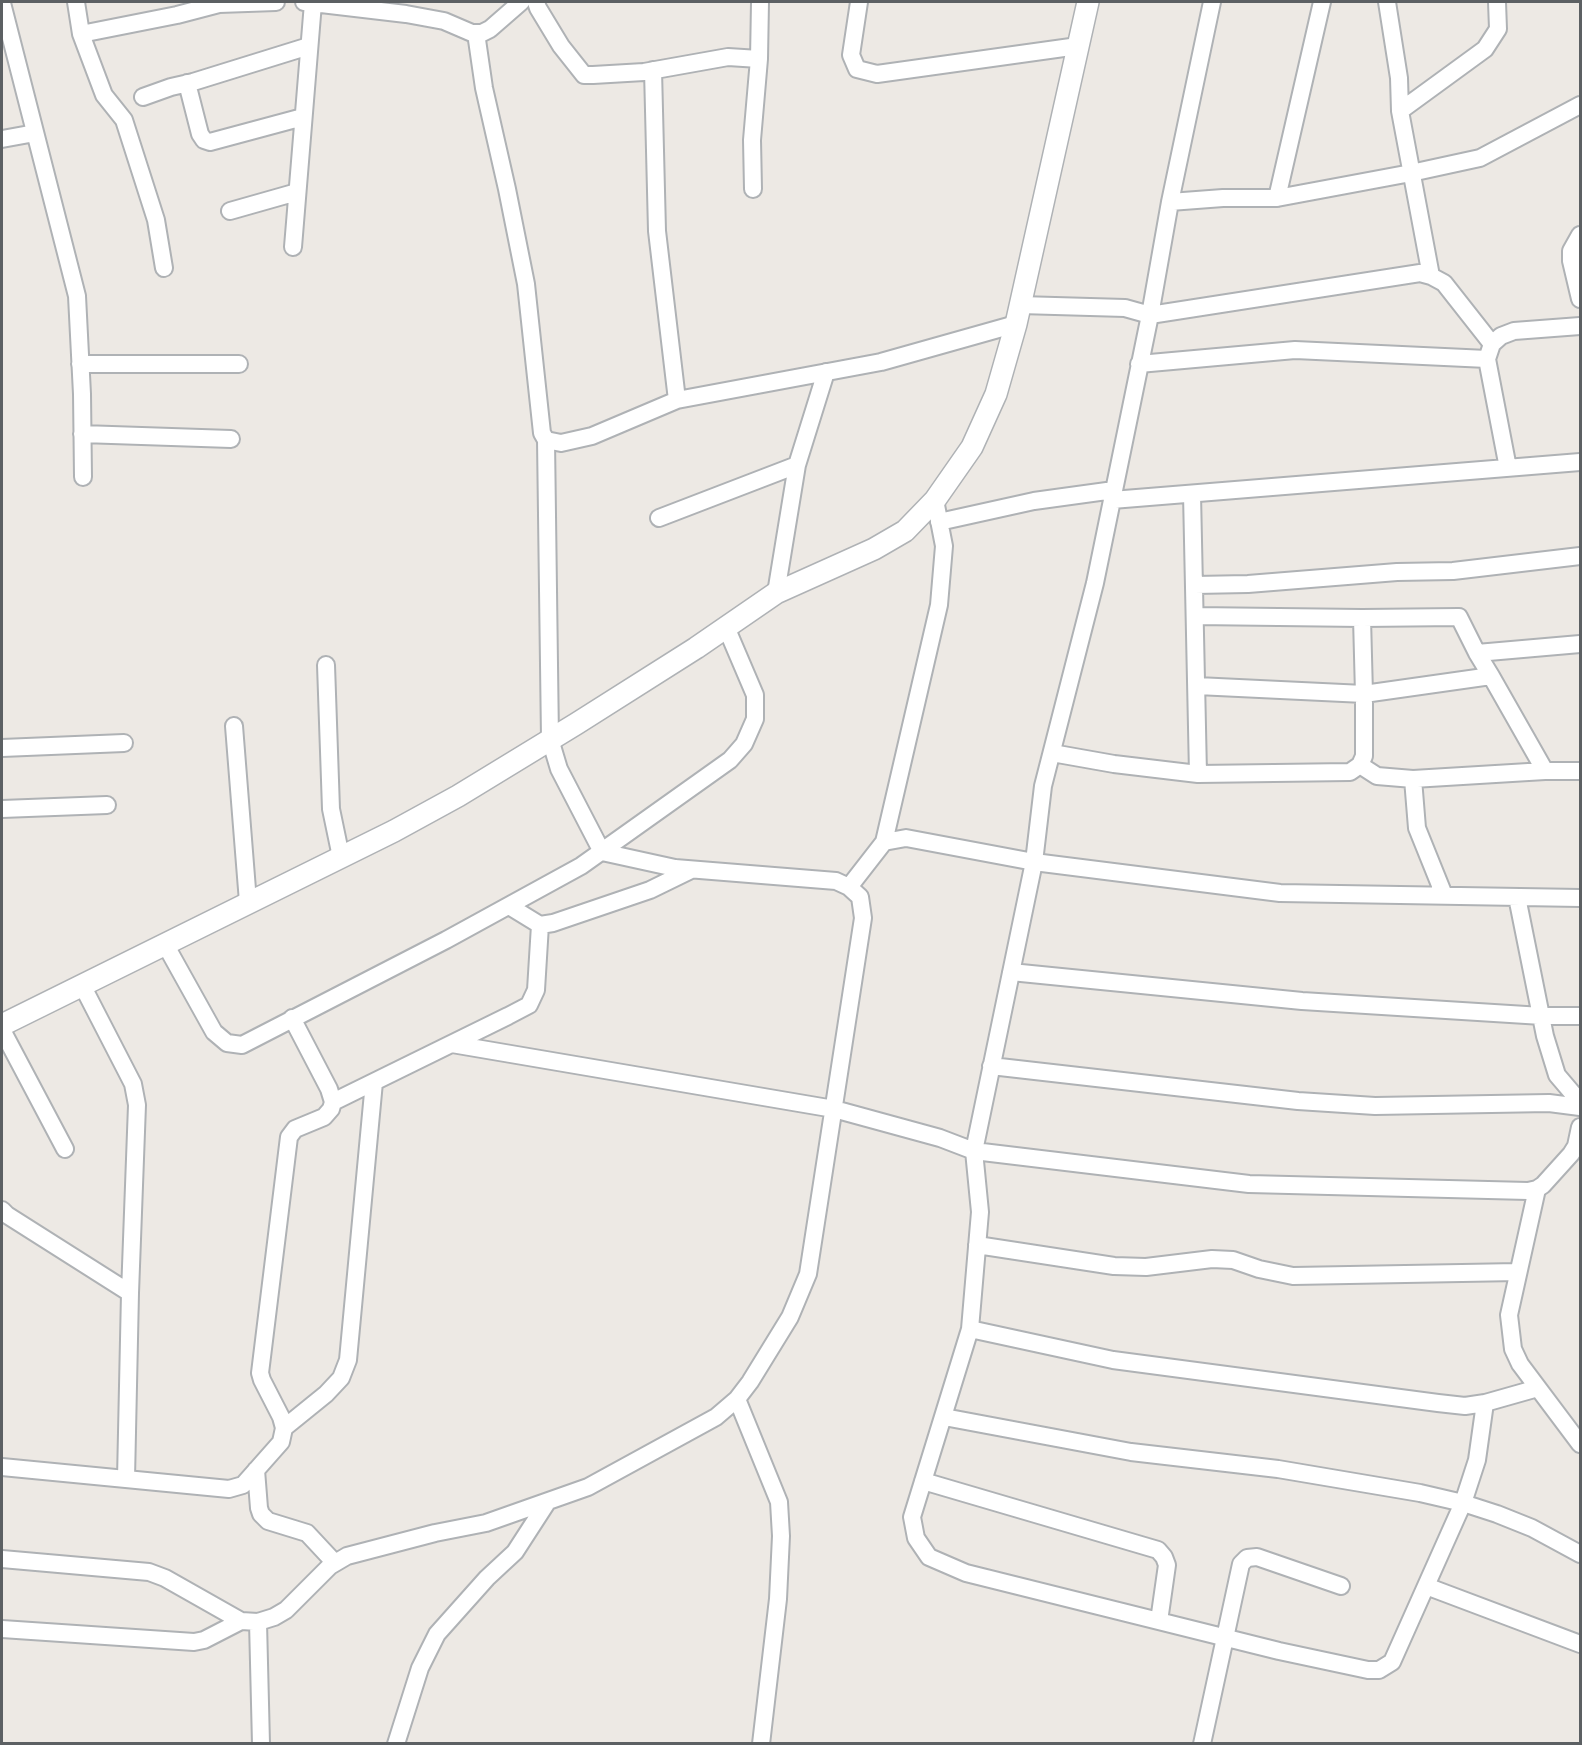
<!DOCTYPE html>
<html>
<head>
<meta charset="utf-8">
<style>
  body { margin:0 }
  #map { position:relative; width:1582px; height:1745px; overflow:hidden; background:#ede9e4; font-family:"Alegreya Sans",sans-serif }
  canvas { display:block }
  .frame { position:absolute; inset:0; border:3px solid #5c6063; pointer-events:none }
</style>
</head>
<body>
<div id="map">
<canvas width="1582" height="1745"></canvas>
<div class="frame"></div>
</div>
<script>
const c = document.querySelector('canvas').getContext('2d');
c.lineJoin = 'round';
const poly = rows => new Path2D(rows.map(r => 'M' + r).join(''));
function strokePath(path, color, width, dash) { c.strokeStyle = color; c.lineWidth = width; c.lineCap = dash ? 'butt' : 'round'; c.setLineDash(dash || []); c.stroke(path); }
const minor = poly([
  [76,2,81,34,104,95,124,120,156,220,164,268],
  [304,2,406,14,444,21,472,33,482,33,490,29,521,2],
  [536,2,538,8,561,46,584,75,593,75,644,72,728,57,759,59],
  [859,2,851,55,857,69,877,74,1078,46],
  [1212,2,1170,202,1150,315,1095,583,1043,786,1034,862,974,1151,1249,1184,1528,1191,1537,1189,1543,1185,1571,1154,1576,1146,1580,1127],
  [1387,2,1399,78,1400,111,1431,276],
  [2,3,77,296,82,394,83,477],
  [476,33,484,88,507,189,526,284,542,433,546,440,561,443,592,436,677,400,881,362,1016,324],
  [81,34,177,15,219,4,276,2],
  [653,70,657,231,677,400],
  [187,83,200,134,204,140,210,142,303,117],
  [143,97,171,87,193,82,309,46],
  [1400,111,1485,49,1498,29,1497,2],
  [2,139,35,133],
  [753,189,752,140,759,59,760,2],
  [1277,198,1322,2],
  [1170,202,1223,198,1277,198,1411,173,1480,158,1580,105],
  [230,211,297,192],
  [1580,235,1571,251,1571,261,1580,299],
  [293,247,313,3],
  [1020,305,1125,308,1150,315,1420,273,1431,276,1444,283,1492,344],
  [80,364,239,364],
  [1139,364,1295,350,1487,359],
  [82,434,231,439],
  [1508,468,1487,359,1492,344,1501,336,1514,331,1580,326],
  [1192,494,1198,774],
  [1112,500,1580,462],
  [659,518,797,465],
  [939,522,1034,501,1114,490],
  [1195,585,1248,584,1397,572,1453,571,1580,556],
  [776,593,797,465,826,372],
  [1195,616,1362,618,1459,617,1477,653,1491,676,1545,771,1580,771],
  [1477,653,1580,644],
  [326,665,331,809,341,857],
  [1197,686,1364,694,1491,676],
  [234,726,248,902],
  [2,748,124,743],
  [1052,753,1114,764,1198,774,1350,772,1360,765,1364,756,1364,694,1362,618],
  [1360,765,1377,776,1413,779,1545,771],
  [1413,779,1417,828,1444,895],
  [2,809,107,805],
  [884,842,939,605,944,546,935,500],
  [849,887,884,842,906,838,1034,862,1280,893,1580,898],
  [1517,897,1545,1036,1557,1075,1580,1102],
  [509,906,540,925,553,923,650,890,691,870],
  [165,944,214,1032,227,1043,242,1045,446,940,581,866,730,760,744,744,755,719,755,695,726,627],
  [1011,972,1302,1001,1542,1016,1580,1016],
  [82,985,133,1084,137,1105,130,1293,126,1479],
  [2,1030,65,1149],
  [452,1044,834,1109,940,1138,974,1151,980,1212,970,1329,912,1517,916,1538,929,1557,966,1573,1279,1651,1368,1670,1379,1670,1392,1662,1463,1503,1477,1460,1485,1403],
  [991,1066,1298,1101,1375,1106,1549,1103,1580,1107],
  [333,1102,508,1016,529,1005,536,990,540,925],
  [1537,1189,1509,1315,1513,1349,1520,1364,1580,1444],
  [2,1210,7,1215,130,1293],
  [977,1245,1114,1266,1146,1267,1212,1259,1233,1260,1259,1269,1293,1276,1518,1272],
  [970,1329,1113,1360,1438,1403,1465,1406,1485,1403,1538,1388],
  [737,1399,779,1502,781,1536,778,1599,761,1744],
  [944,1417,1131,1452,1278,1469,1420,1493,1463,1503,1497,1514,1532,1528,1580,1554],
  [284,1428,326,1394,341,1378,348,1360,374,1082],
  [2,1467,229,1489,243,1485,281,1442,284,1428,281,1417,262,1380,260,1373,289,1137,295,1129,324,1117,331,1109,333,1102,329,1089,292,1018],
  [256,1470,259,1508,261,1514,268,1521,307,1533,335,1563],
  [923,1481,1158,1550,1164,1557,1167,1565,1159,1621],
  [2,1559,149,1572,165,1578,241,1621,258,1622,274,1617,286,1610,330,1566,347,1556,435,1533,486,1523,588,1487,716,1417,737,1399,750,1382,790,1317,808,1274,863,918,860,897,849,887,836,881,675,868,602,852,559,769,550,739,546,440],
  [1426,1586,1580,1644],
  [258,1622,261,1744],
  [2,1629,194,1642,204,1640,241,1621],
  [396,1744,420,1668,437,1634,487,1578,515,1552,548,1501],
  [1202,1744,1241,1564,1247,1558,1257,1557,1341,1586]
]);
const tertiary = poly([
  [2,1025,394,831,458,796,576,724,696,648,776,593,874,549,905,531,935,500,972,447,996,394,1016,324,1088,2]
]);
strokePath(minor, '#afb2b5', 20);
strokePath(tertiary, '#afb2b5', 24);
strokePath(minor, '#fff', 16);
strokePath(tertiary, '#fff', 21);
</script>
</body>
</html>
